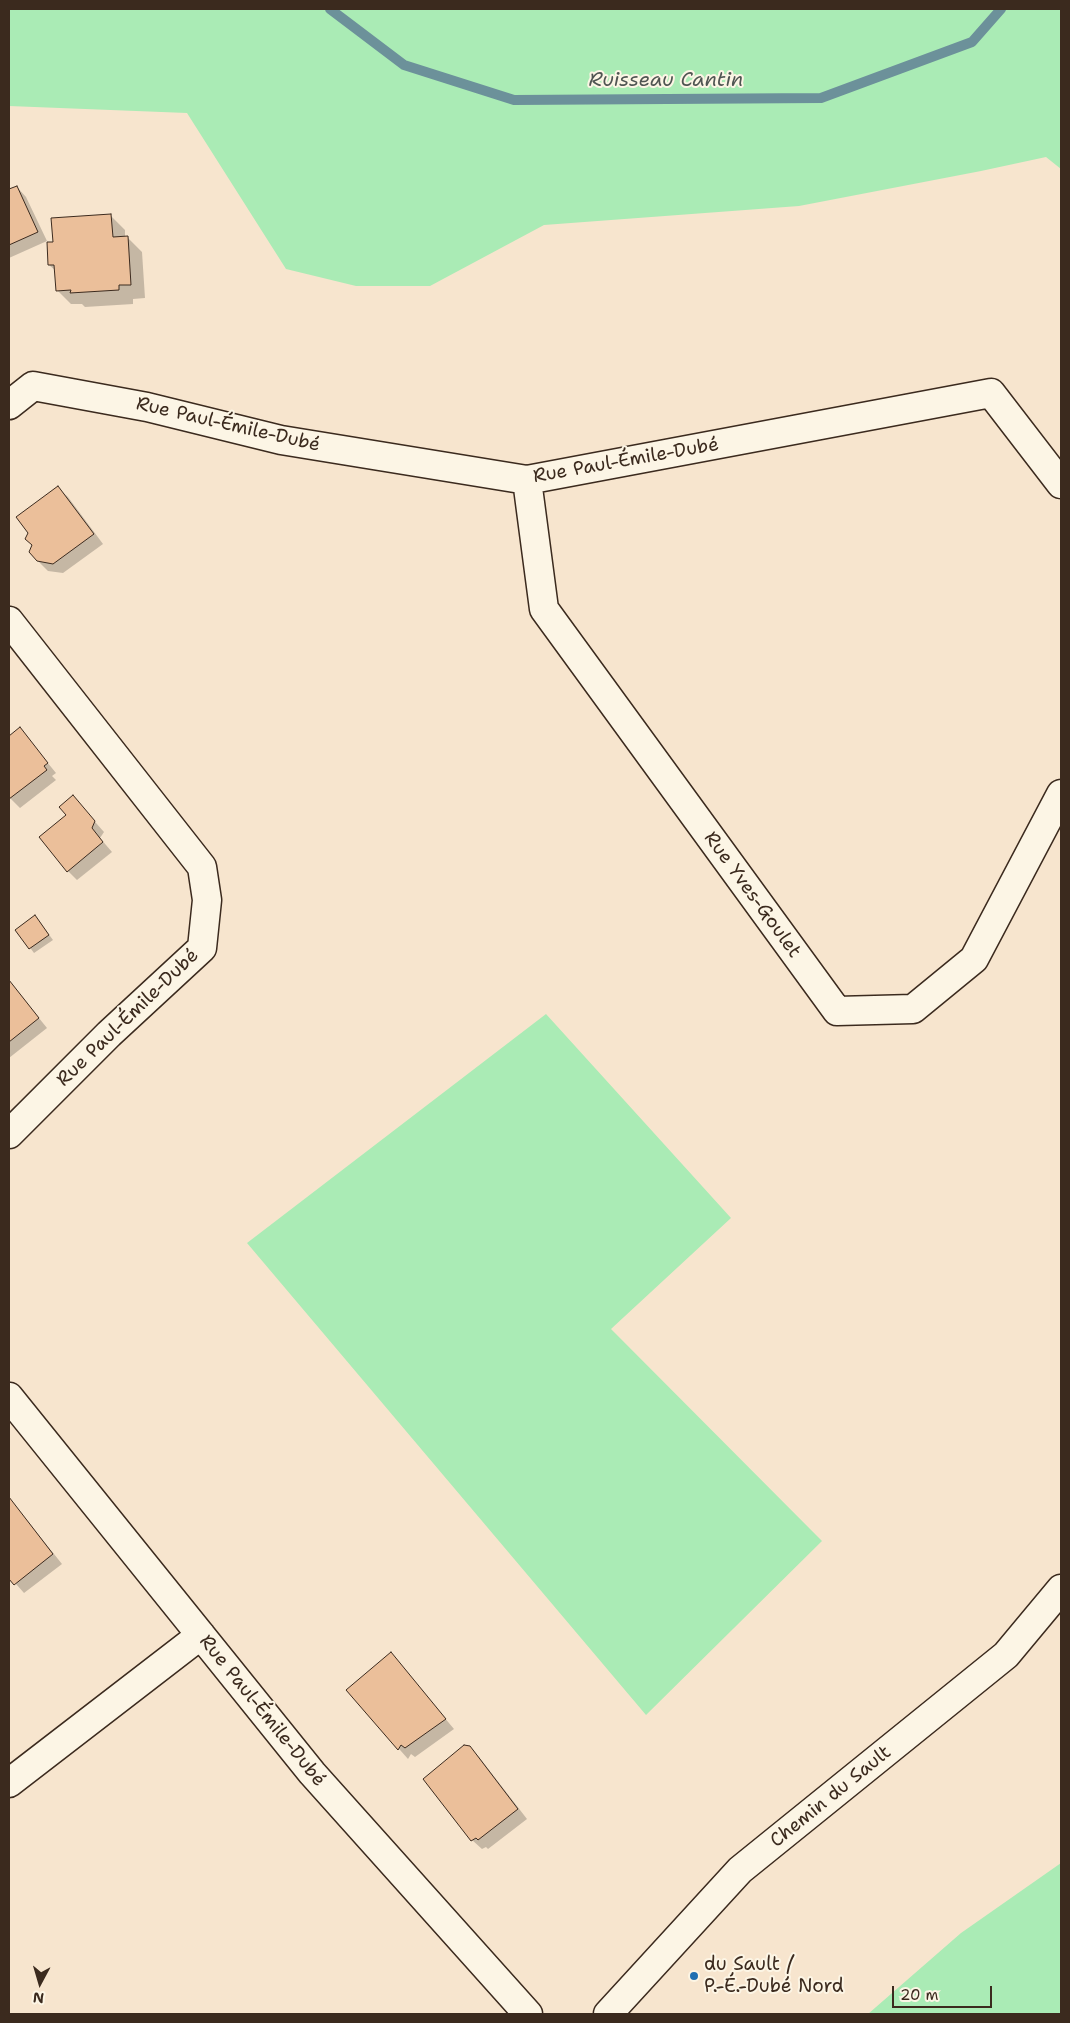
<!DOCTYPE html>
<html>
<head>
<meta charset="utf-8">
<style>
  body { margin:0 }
  #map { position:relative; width:1070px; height:2023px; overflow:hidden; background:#f7e5ce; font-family:"Shantell Sans",sans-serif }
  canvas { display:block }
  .frame { position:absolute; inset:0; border:10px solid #3b2a1e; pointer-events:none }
  .north { position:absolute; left:15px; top:1958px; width:50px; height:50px; -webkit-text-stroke:4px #fcf5e5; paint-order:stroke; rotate:186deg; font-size:14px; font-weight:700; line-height:20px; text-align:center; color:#3b2a1e }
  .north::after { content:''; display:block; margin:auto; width:18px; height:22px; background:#3b2a1e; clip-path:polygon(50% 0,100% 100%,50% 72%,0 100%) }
  .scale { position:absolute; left:892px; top:1986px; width:100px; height:22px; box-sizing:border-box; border:2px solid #3b2a1e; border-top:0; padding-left:6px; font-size:15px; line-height:18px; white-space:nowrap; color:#3b2a1e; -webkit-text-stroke:4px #fcf5e5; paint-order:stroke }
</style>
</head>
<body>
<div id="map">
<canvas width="1070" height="2023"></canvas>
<div class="frame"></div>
<div class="north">N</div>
<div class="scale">20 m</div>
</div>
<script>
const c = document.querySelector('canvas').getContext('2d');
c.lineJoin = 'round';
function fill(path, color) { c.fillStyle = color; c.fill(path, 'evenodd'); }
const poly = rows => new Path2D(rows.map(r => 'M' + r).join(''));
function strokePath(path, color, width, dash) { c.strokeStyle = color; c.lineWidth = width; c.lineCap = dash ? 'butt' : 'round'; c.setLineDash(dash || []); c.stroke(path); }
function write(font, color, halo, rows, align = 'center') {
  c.font = font + ' "Shantell Sans",sans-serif'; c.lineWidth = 4; c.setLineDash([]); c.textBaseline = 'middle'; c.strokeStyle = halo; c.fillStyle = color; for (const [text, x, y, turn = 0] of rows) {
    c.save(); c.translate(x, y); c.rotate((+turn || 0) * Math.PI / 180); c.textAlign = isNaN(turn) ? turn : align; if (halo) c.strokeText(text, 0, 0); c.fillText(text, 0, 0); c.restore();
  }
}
fill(poly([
  [9,9,1061,9,1061,169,1046,157,981,171,799,206,544,225,430,286,356,286,286,269,187,113,9,106],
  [546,1014,731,1218,611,1329,822,1541,646,1715,247,1243],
  [1061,1863,1061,2014,868,2014,961,1933]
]), '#aaebb5');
fill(poly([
  [17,187,26,197,47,241,9,258,9,191],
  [111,216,125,230,125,238,128,238,142,252,145,298,133,299,133,304,85,307,82,304,71,304,57,290,56,271,49,265,54,243],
  [58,488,68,497,103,544,63,573,48,571,38,561],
  [20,729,56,773,52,776,56,780,20,808,9,797,9,738],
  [73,797,104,832,100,838,112,852,77,880,68,871,68,815],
  [39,921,53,940,34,953,17,930],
  [9,981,47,1028,9,1058],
  [9,1498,62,1564,24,1593,9,1576],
  [391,1654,454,1729,415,1757,411,1754,408,1759,347,1690],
  [469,1747,479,1757,527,1819,488,1849,486,1847,482,1849,472,1840]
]), '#0003');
strokePath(poly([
  [330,9,404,65,514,100,821,98,972,42,1001,9]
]), '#6c919a', 10);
const building = poly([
  [17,186,38,232,9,245,9,189,17,186],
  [111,214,113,237,128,236,131,285,119,285,119,290,70,293,71,290,56,291,54,265,48,265,47,242,53,242,51,218,111,214],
  [58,486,94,534,53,564,37,561,29,552,32,545,25,539,28,533,16,517,58,486],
  [20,727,48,763,44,766,47,770,9,799,9,736,20,727],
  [73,795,95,821,92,828,103,842,67,872,39,837,66,815,59,807,73,795],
  [35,915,49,935,29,949,15,930,35,915],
  [9,980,39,1018,9,1042,9,980],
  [9,1497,53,1554,14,1585,9,1579,9,1497],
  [391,1652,446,1719,405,1748,401,1745,398,1750,346,1690,391,1652],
  [464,1745,470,1746,518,1809,478,1840,476,1838,471,1841,423,1779,464,1745]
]);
fill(building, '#ebbf9a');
strokePath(building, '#3b2a1e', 1);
const minor = poly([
  [9,405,33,386,147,407,281,440,527,480,991,393,1061,484],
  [527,480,544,609,837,1011,913,1009,974,959,1061,794],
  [9,621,202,867,207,900,202,948,109,1034,9,1134],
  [9,1397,312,1773,528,2014],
  [9,1783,201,1635]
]);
const tertiary = poly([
  [608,2014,740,1870,1006,1655,1061,1589]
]);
strokePath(minor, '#3b2a1e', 31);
strokePath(tertiary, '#3b2a1e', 31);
strokePath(minor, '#fcf5e5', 28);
strokePath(tertiary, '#fcf5e5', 28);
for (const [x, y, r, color] of [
  [694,1976,5,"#1f6fb2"]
]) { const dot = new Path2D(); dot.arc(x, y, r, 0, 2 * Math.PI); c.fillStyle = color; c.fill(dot); strokePath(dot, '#fcf5e5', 2); }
write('19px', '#3b2a1e', '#fcf5e5', [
  ["Rue Paul-Émile-Dubé",228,425,13],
  ["Rue Paul-Émile-Dubé",626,461,-10],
  ["Rue Yves-Goulet",752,895,54],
  ["Rue Paul-Émile-Dubé",128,1018,-44],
  ["Rue Paul-Émile-Dubé",262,1711,51],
  ["Chemin du Sault",831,1797,-39]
]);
write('19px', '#3b2a1e', '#fcf5e5', [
  ["du Sault /",704,1965],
  ["P.-É.-Dubé Nord",704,1987]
], 'left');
write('italic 20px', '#4f5552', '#fcf5e5', [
  ["Ruisseau Cantin",666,81]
]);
</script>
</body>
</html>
